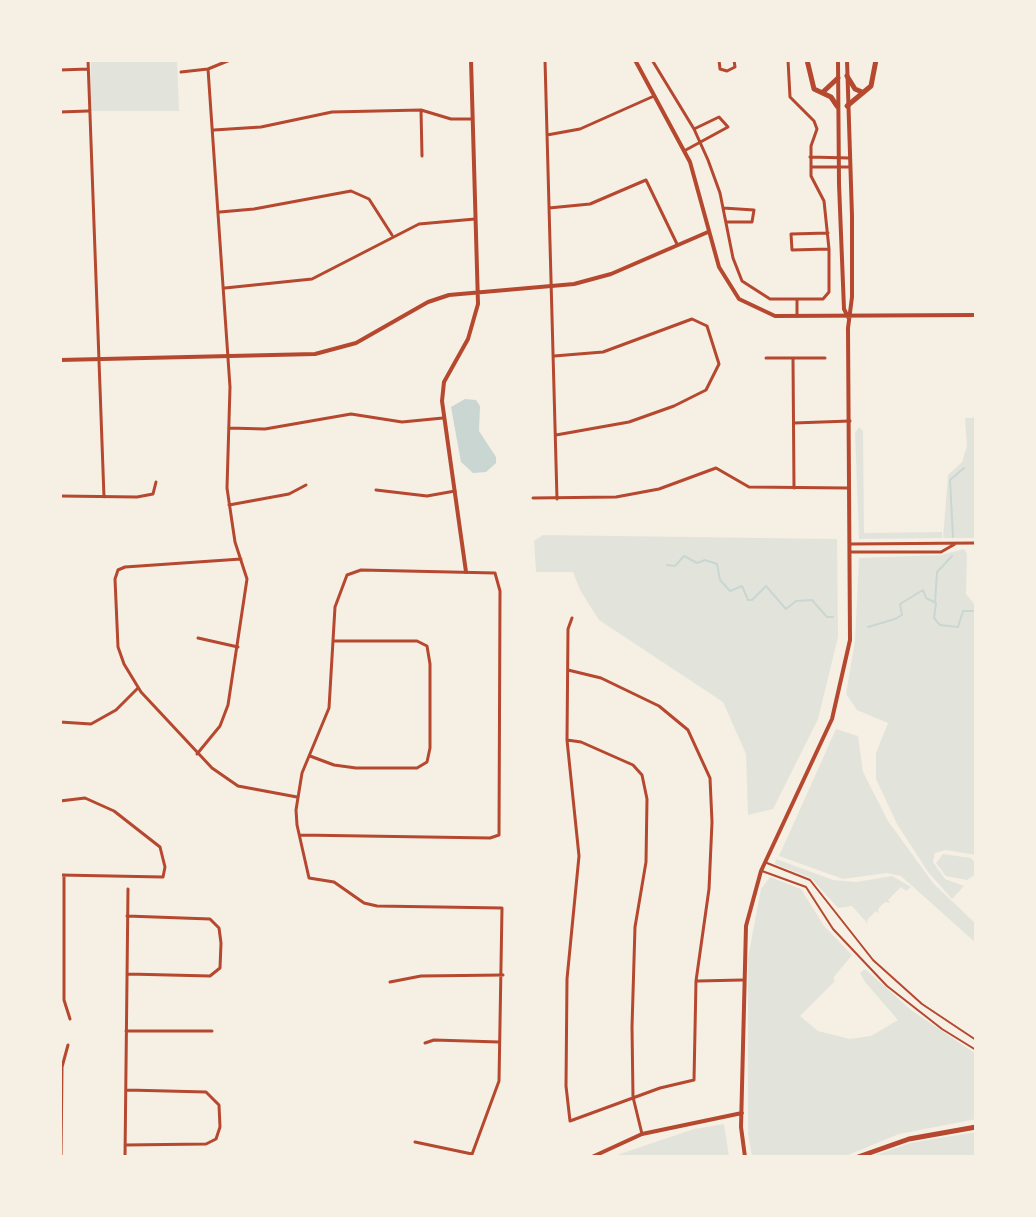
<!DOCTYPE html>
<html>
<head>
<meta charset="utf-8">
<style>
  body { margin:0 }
  #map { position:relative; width:1036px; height:1217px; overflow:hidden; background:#f6efe4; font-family:"Varela Round",sans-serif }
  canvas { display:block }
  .frame { position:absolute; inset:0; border:62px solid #f6efe4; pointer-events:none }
</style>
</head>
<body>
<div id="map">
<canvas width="1036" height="1217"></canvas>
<div class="frame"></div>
</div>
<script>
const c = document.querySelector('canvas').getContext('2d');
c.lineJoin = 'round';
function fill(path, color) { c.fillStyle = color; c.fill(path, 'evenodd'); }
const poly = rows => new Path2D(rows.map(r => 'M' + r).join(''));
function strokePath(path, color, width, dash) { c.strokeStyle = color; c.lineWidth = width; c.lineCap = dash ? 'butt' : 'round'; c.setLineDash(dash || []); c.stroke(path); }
fill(poly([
  [91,60,177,60,179,111,90,111],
  [975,412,976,538,943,538,948,475,962,462,967,446,965,418,973,418],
  [859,427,863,431,864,533,942,532,942,538,859,539,855,433],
  [543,535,837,539,838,637,818,719,773,809,748,815,746,754,723,702,599,620,580,590,573,572,536,572,534,541],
  [964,549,967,554,966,594,976,606,976,855,945,850,935,853,933,862,945,879,964,886,952,899,928,872,897,824,876,779,876,753,888,723,857,710,846,694,855,641,859,558,941,555],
  [836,729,858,736,863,772,888,821,933,883,976,924,976,943,901,876,887,873,843,879,779,856],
  [943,854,971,858,976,863,975,875,967,880,946,876,936,863],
  [776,859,833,880,856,882,892,876,911,887,906,891,901,887,888,900,890,903,885,902,878,909,879,914,876,911,867,920,868,924,852,906,838,908,811,878,775,864],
  [770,877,801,889,824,926,852,955,833,978,835,981,800,1016,818,1031,850,1039,871,1036,898,1020,865,982,860,973,865,969,911,1010,976,1054,976,1119,899,1134,843,1157,752,1157,748,1134,748,958,761,889],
  [724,1124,729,1157,611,1157,694,1129],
  [976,1132,976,1157,870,1157,910,1143]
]), '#e2e4dc');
fill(poly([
  [465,399,476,400,480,406,479,431,496,457,496,463,486,472,473,473,461,462,451,407]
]), '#c9d6d2');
strokePath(poly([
  [953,537,950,480,964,468],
  [667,565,675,566,684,556,697,563,705,560,717,564,720,580,730,591,742,586,748,600,752,600,766,586,786,609,796,601,812,600,827,617,833,617],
  [935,603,937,572,952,556],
  [868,627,895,619,902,615,900,604,923,590,926,598,936,603,934,618,940,625,958,627,963,611,976,611]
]), '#c9d6d2', 2);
strokePath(poly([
  [767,863,810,880,873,960,922,1004,976,1040],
  [762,871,806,887,833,929,887,986,942,1029,976,1050]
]), '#b5482f', 2);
strokePath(poly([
  [88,60,104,497],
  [545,60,557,499],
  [652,60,694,129,708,160,720,193,733,258,742,281,770,299,823,299,829,292,829,249,824,201,811,176,811,146,817,129,814,121,790,97,788,60],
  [719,60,720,69,727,71,735,67,734,60],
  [60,70,88,69],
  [181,72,208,69,230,60],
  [421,110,422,156],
  [60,112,88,111],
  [214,130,261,127,332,112,421,110,451,119,471,119],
  [547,135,580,129,654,96],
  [684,151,728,127,719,117,694,129],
  [810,157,849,158],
  [811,167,850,167],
  [549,208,590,204,646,180,677,244],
  [723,208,754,210,752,222,726,222],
  [220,212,254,209,351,191,369,199,392,235],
  [828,233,791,234,792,250,828,249],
  [225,288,312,279,419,224,475,219],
  [797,316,797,300],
  [554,356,603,352,692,319,707,326,719,364,706,390,674,406,629,422,556,435],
  [766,358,825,358],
  [793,358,794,488],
  [794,423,850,421],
  [229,428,265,429,351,414,402,422,443,418],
  [376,490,427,496,455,491],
  [60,496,137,497,153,494,156,482],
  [533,498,616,497,659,489,716,468,749,487,847,488],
  [229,505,289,494,306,485],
  [851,544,976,543],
  [851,552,941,552,955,544],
  [241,559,125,567,118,570,115,579,118,647,124,664,141,692,212,768,238,786,297,797],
  [198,638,238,647],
  [568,670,601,678,659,706,688,730,710,778,712,822,709,889,696,981,694,1080,660,1088,570,1121,566,1086,567,979,579,856,567,740,568,629,572,618],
  [60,722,91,724,116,710,138,688],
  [567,740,581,742,633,765,642,775,647,799,646,862,635,927,632,1027,633,1097,642,1134],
  [197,754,220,726,228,705,247,579,235,542,227,488,230,387,208,69],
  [310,756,334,765,356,768,417,768,427,762,430,748,430,664,427,646,417,641,333,641],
  [60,801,85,798,114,811,160,847,165,867,163,877,60,875],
  [300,835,490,838,499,835,500,591,495,573,361,570,347,575,335,607,329,708,302,773,296,810,297,825,309,878,334,882,364,903,377,906,502,908,499,1081,471,1157],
  [64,875,64,1000,70,1019],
  [127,916,210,919,219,928,221,943,220,968,210,976,128,974],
  [698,981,742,980],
  [390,982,421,976,503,975],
  [126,1031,212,1031],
  [425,1043,434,1040,499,1042],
  [415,1142,472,1154],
  [125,1145,206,1144,216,1139,220,1127,219,1105,206,1092,127,1090],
  [61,1157,62,1067,68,1045],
  [125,1157,128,889]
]), '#b5482f', 3);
strokePath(poly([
  [635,60,690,162,719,267,739,299,775,316,976,315],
  [838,60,839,184,844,309,848,317],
  [60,360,315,354,356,343,428,302,449,295,574,284,611,274,708,232],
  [466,572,442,401,444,382,468,339,478,304,471,60],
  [592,1157,642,1134,742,1113],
  [745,1157,741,1127,746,926,761,871,832,719,850,640,848,328,852,297,852,216,847,60]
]), '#b5482f', 4);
strokePath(poly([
  [807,60,814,89,831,97,837,106],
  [847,76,855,89,862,92],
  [823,92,838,78],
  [847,106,871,86,876,60],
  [858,1157,909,1139,976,1127]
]), '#b5482f', 5);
</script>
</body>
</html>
